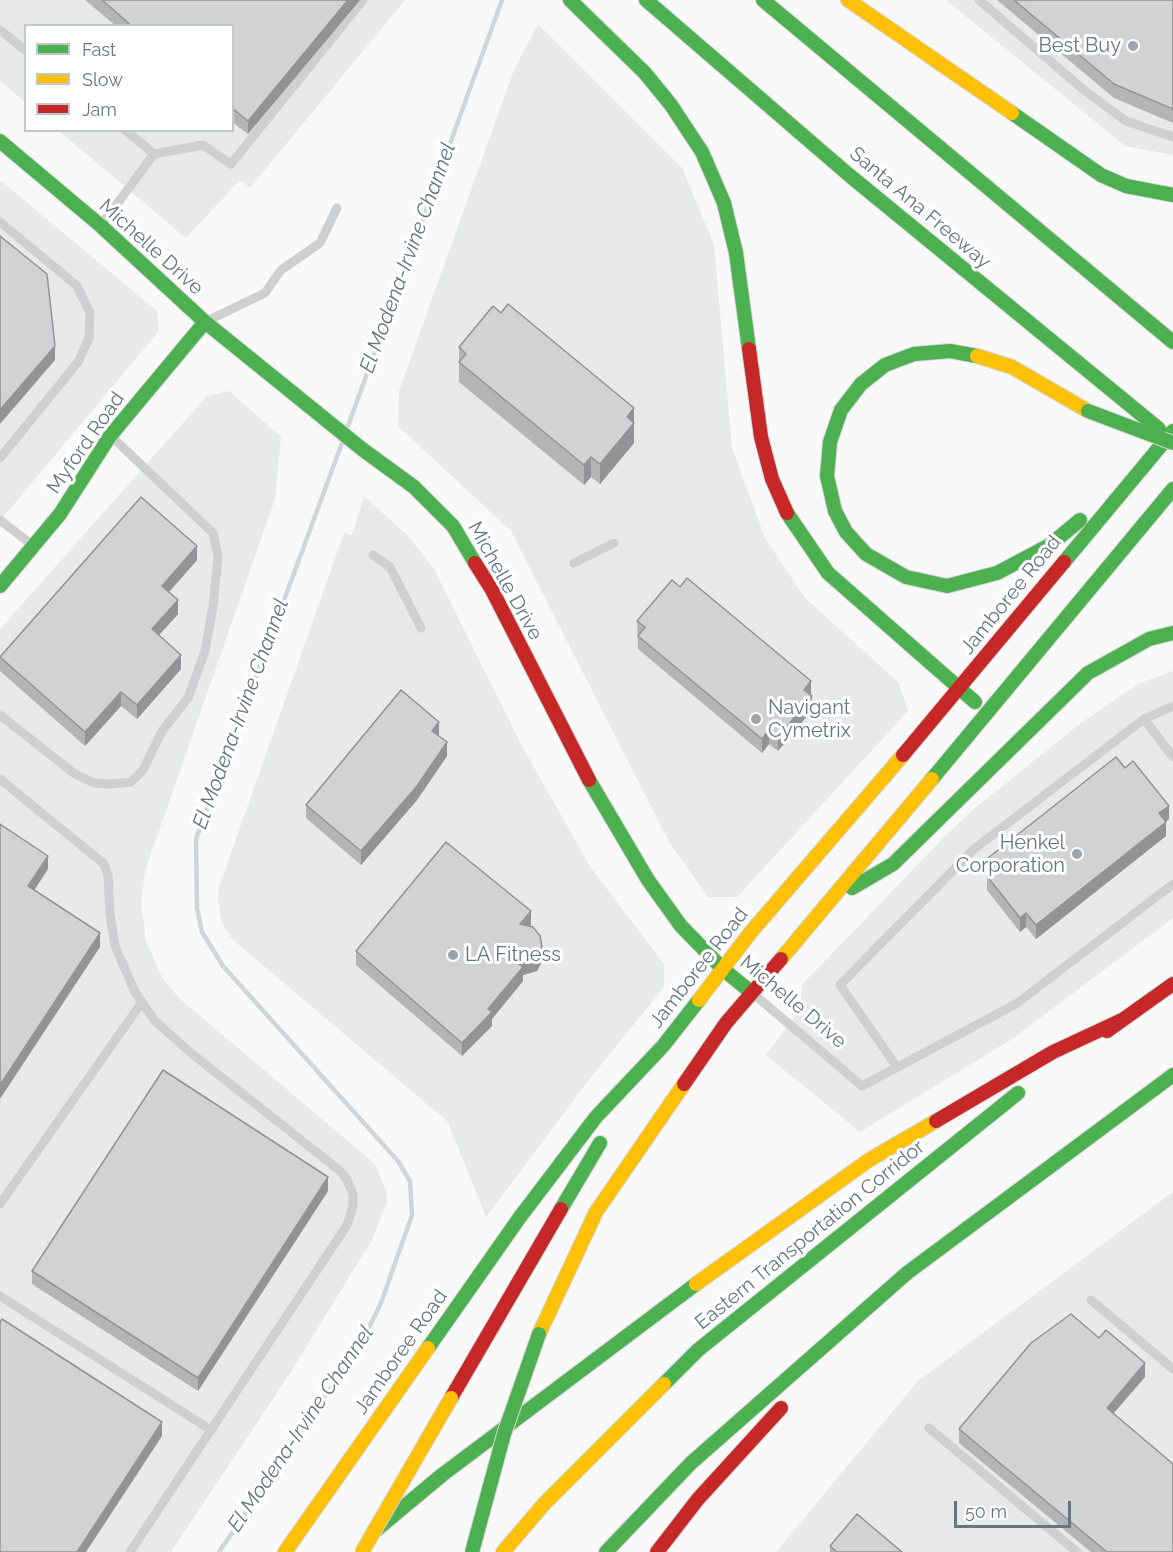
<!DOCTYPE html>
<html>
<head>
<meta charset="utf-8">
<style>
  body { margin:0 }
  #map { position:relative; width:1173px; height:1552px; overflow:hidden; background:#f9f9f9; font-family:Raleway,sans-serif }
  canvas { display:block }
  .legend { position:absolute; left:24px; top:24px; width:210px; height:108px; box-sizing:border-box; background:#fff; border:2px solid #c1c8cd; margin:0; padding:8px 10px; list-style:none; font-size:18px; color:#657683 }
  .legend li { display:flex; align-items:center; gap:12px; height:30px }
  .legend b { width:30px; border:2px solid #c1c8cd }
  .scale { position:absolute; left:954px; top:1501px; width:117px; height:27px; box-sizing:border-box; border:3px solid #657683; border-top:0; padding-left:8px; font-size:18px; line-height:21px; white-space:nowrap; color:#657683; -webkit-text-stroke:4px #fff; paint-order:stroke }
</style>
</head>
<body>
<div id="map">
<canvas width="1173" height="1552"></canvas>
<ul class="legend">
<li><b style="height:8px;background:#4caf50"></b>Fast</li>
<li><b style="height:8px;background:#ffc107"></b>Slow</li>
<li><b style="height:8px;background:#c62828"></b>Jam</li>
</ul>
<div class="scale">50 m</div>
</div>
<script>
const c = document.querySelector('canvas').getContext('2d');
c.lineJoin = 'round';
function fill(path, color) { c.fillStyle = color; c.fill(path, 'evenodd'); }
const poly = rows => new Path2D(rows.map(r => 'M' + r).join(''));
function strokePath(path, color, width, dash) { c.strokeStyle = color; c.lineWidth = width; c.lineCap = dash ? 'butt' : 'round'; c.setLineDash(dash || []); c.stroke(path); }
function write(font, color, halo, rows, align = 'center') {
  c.font = font + ' Raleway,sans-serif'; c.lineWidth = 6; c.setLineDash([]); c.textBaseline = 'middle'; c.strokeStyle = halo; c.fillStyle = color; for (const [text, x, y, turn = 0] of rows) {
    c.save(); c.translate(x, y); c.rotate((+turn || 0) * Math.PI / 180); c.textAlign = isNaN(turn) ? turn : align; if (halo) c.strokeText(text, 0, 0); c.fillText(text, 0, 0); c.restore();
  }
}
fill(poly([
  [0,0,405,0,250,188,240,180,186,238,59,131,232,130,232,26,26,26,25,102,0,81],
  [946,0,1173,0,1173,155,1125,146],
  [538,24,683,169,714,245,732,448,765,538,805,598,899,683,908,711,737,897,708,897,669,842,511,531,398,426,399,391,514,70],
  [0,180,157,311,159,331,0,521],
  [229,391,281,437,275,499,145,871,141,902,146,941,163,979,179,998,375,1164,386,1190,387,1201,372,1240,292,1370,171,1552,0,1552,0,629,207,396],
  [364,496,407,535,434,569,524,750,591,868,664,964,664,987,584,1086,486,1217,447,1121,232,939,222,923,218,902,219,887,344,533,352,535],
  [1173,671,1173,918,1012,1039,860,1132,766,1055,800,1010,802,985,947,834,974,809,1081,723,1138,684],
  [1173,1192,1173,1552,776,1552,918,1381]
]), '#e8e9e9');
strokePath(poly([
  [348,426,502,0],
  [219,1552,362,1342,381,1303,412,1215,410,1181,398,1161,223,966,202,932,197,908,196,839,342,443]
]), '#ced6d9', 4.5);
const fast = poly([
  [570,0,645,73,671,105,702,152,724,203,736,253,749,349],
  [646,0,849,175,1109,388],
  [763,0,1173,342],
  [1012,113,1101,175,1126,186,1173,195],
  [0,141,101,226,205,322,362,449,414,487,453,526,475,563],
  [977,356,950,351,914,354,885,365,861,384,841,410,830,442,827,476,835,511,846,532,866,554,906,577,947,586,997,573,1050,545,1080,520],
  [787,513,828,573,975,702],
  [1064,562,1173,431],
  [0,586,60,514,110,436,205,322],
  [932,779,1173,489],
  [589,780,648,880,681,926,724,970,752,993],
  [852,888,893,864,1088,673,1149,639,1173,633],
  [561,1209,600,1143],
  [428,1348,520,1217,596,1117,663,1046,699,1000],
  [664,1384,698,1350,1018,1093],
  [376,1530,442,1475,696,1284],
  [606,1552,691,1463,907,1273,1173,1075]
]);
const slow = poly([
  [848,0,1012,113],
  [977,356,1012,367,1088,411],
  [781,959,932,779],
  [699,1000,751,932,903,755],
  [696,1284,869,1160,936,1121],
  [539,1334,596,1212,684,1084],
  [285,1552,428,1348],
  [503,1552,544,1504,664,1384]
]);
const jam = poly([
  [749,349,761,437,772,479,787,513],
  [475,563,492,590,589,780],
  [903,755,1064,562],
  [1107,1031,1173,984],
  [684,1084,726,1023,781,959],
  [936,1121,1053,1052,1124,1019],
  [451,1398,561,1209],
  [657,1552,698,1499,781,1408]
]);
strokePath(fast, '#d5d6d7', 16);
strokePath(slow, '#d5d6d7', 16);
strokePath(jam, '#d5d6d7', 16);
strokePath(poly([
  [979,0,1084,90,1126,121,1173,137],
  [0,30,26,51],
  [125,130,154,154,203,145,231,164,363,0],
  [0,222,77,286,90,313,89,338,78,362,0,458],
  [102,224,154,154],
  [209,320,265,293,281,270,320,243,337,208],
  [0,520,31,544],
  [373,555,390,567,421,628],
  [574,563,614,543],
  [0,715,75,774,94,783,111,784,131,782,143,770,162,731,188,698,205,651,213,606,218,557,213,533,112,437],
  [1144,719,1173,706],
  [0,779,104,864,108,875,110,914,115,946,135,992,155,1021,191,1053,339,1170,346,1178,353,1194,353,1206,347,1225,130,1552],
  [756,996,862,1086,1016,1004,1173,884],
  [897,1067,840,985,974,849,1144,719,1173,757],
  [0,1204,142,1002],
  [0,1296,211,1430],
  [1091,1300,1173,1369],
  [929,1428,1077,1552]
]), '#cecfd0', 9);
strokePath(fast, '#4caf50', 14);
strokePath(slow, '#ffc107', 14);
strokePath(jam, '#c62828', 14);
const fastBridge = poly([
  [1109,388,1159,429],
  [1088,411,1173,443],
  [472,1552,504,1434,539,1334]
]);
const slowBridge = poly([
  [362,1552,451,1398]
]);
strokePath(fastBridge, '#d5d6d6', 16, []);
strokePath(slowBridge, '#d5d6d6', 16, []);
strokePath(fastBridge, '#4caf50', 14);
strokePath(slowBridge, '#ffc107', 14);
fill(poly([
  [85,0,360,0,248,134,232,122,232,26,116,26],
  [997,0,1173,0,1173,123,1114,98],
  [459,347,634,443,600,484,591,477,584,485,459,382],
  [197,560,169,592,178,614,159,635,181,669,137,719,121,706,85,746,0,671,0,657],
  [637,621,811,695,812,710,778,751,769,744,762,753,638,649],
  [439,735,447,756,417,800,361,865,306,818,306,805],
  [1169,819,1166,822,1166,836,1036,939,1026,927,1020,932,987,890,987,876,989,874,988,872,988,858],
  [531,925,530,926,542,961,537,971,523,975,523,981,492,1019,492,1026,462,1056,356,965,356,951],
  [328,1191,198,1391,32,1284,32,1271],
  [1145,1377,1113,1413,1173,1552,1091,1552,959,1443,959,1429],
  [830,1546,902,1552,830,1552]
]), '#b3b5b5');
fill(poly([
  [348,0,360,0,248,134,248,121],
  [55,346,55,360,0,424,0,410],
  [634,408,634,443,600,484,600,464,627,417],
  [591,457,591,477,584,485,584,465],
  [197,546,197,560,162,600,162,586],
  [178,600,178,614,152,643,152,629],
  [181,655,181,669,137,719,137,705],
  [811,681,811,695,804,690],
  [121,692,121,706,85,746,85,732],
  [812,696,812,710,778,751,778,737],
  [439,722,439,735,432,744,432,731],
  [769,730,769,744,762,753,762,739],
  [447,742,447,756,417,800,361,865,361,851],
  [1169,806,1169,819,1159,827,1159,813],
  [1166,822,1166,836,1036,939,1036,925],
  [48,856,48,869,28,900,28,886],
  [531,911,531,925,520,938,520,924],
  [1026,913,1026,927,1020,932,1020,918],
  [100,933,100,947,0,1099,0,1085],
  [542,947,542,961,537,971,523,975,523,981,492,1019,492,1026,462,1056,462,1043,519,964],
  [328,1177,328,1191,198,1391,198,1378],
  [1145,1363,1145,1377,1107,1421,1107,1408],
  [162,1422,162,1436,86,1552,77,1552]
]), '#929394');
const building = poly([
  [102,0,348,0,248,121,232,108,232,26,132,26,102,0],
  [1014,0,1173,0,1173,109,1114,84,1014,0],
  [0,236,47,274,55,346,0,410,0,236],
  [508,304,634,408,627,417,634,423,600,464,591,457,584,465,459,362,466,354,459,347,493,306,501,313,508,304],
  [141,497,197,546,162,586,178,600,152,629,181,655,137,705,121,692,85,732,0,657,141,497],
  [687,578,811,681,804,690,812,696,778,737,769,730,762,739,638,636,645,627,637,621,672,580,680,587,687,578],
  [401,690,439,722,432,731,447,742,417,786,361,851,306,805,401,690],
  [1116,757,1125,768,1133,761,1169,806,1159,813,1166,822,1036,925,1026,913,1020,918,987,876,996,869,988,858,1116,757],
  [0,824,48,856,28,886,100,933,0,1085,0,824],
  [446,842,531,911,520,924,533,927,540,936,542,947,537,957,521,962,519,964,523,967,488,1009,492,1012,462,1043,356,951,446,842],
  [163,1070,328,1177,198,1378,32,1271,163,1070],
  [1071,1314,1099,1338,1106,1330,1145,1363,1107,1408,1173,1464,1173,1552,1107,1552,959,1429,1031,1343,1071,1314],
  [2,1319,162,1422,77,1552,0,1552,0,1322,2,1319],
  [857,1514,902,1552,837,1552,830,1546,857,1514]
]);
fill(building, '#d0d2d3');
strokePath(building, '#929394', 1.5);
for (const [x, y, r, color] of [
  [1133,46,6,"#99a4ac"],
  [756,719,6,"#99a4ac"],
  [1077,854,6,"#99a4ac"],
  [453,955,6,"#99a4ac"]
]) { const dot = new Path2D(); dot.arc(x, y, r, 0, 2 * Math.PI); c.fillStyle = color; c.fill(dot); strokePath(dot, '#fff', 2); }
write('20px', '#657683', '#fff', [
  ["Best Buy",1121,46],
  ["Navigant",768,708,"left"],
  ["Cymetrix",768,731,"left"],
  ["Henkel",1065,843],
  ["Corporation",1065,866],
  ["LA Fitness",465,955,"left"]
], 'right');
write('20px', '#657683', '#fff', [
  ["Santa Ana Freeway",920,208,40],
  ["Michelle Drive",151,247,42],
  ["Myford Road",86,443,-55],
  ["Michelle Drive",505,581,61],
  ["Jamboree Road",1011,595,-51],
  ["Jamboree Road",699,968,-52],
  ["Michelle Drive",793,1002,40],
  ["Eastern Transportation Corridor",810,1235,-39],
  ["Jamboree Road",401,1352,-55]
]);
write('italic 21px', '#60757c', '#fff', [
  ["El Modena-Irvine Channel",408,258,-70],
  ["El Modena-Irvine Channel",241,714,-70],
  ["El Modena-Irvine Channel",301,1429,-56]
]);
</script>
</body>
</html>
